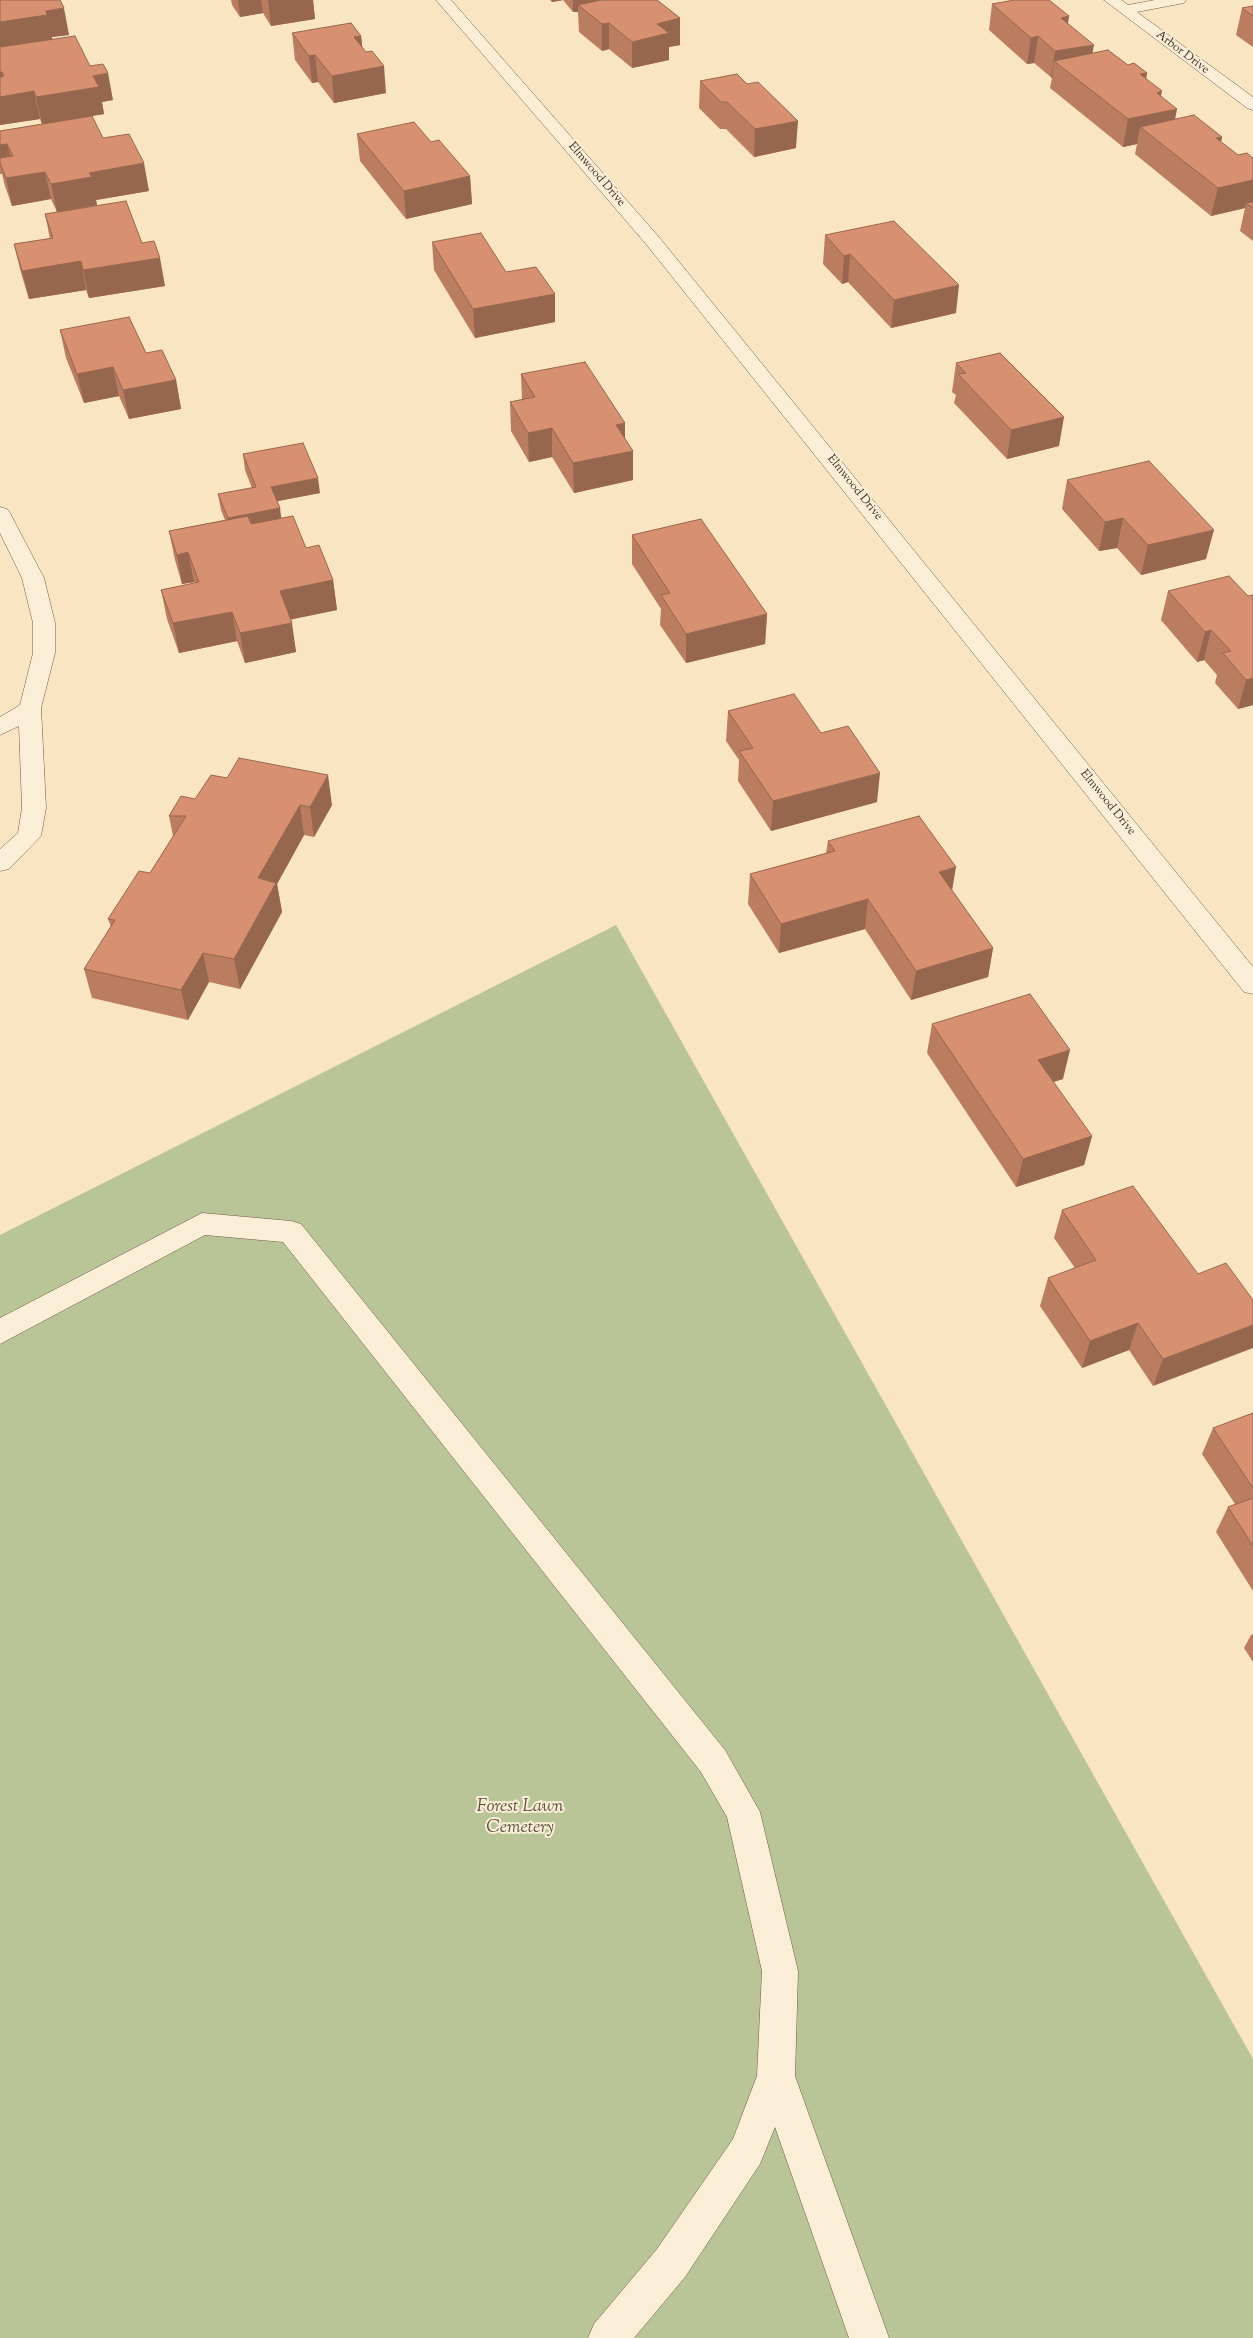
<!DOCTYPE html>
<html>
<head>
<meta charset="utf-8">
<style>
  body { margin:0 }
  canvas { display:block; background:#f9e5c2 }
</style>
</head>
<body>
<canvas width="1253" height="2338"></canvas>
<script>
const c = document.querySelector('canvas').getContext('2d');
c.lineJoin = 'round';
function fill(path, color) { c.fillStyle = color; c.fill(path, 'evenodd'); }
const poly = rows => new Path2D(rows.map(r => 'M' + r).join(''));
function strokePath(path, color, width, dash) { c.strokeStyle = color; c.lineWidth = width; c.lineCap = dash ? 'butt' : 'round'; c.setLineDash(dash || []); c.stroke(path); }
function write(font, color, halo, rows, align = 'center') {
  c.font = font + ' "Sorts Mill Goudy",serif'; c.lineWidth = 4; c.setLineDash([]); c.textBaseline = 'middle'; c.strokeStyle = halo; c.fillStyle = color; for (const [text, x, y, turn = 0] of rows) {
    c.save(); c.translate(x, y); c.rotate((+turn || 0) * Math.PI / 180); c.textAlign = isNaN(turn) ? turn : align; if (halo) c.strokeText(text, 0, 0); c.fillText(text, 0, 0); c.restore();
  }
}
fill(poly([
  [616,925,1253,2059,1253,2338,0,2338,0,1235]
]), '#bac597');
const lane = poly([
  [202,1213,291,1221,301,1224,725,1750,760,1812,798,1971,795,2076,889,2338,849,2338,775,2127,760,2164,685,2277,634,2338,588,2338,594,2324,657,2249,733,2139,757,2076,762,1971,727,1817,701,1772,283,1242,205,1235,0,1344,0,1318,202,1213]
]);
const street = poly([
  [436,0,451,0,658,236,1253,967,1253,994,1244,992,646,244,436,0],
  [1104,0,1121,0,1128,5,1155,0,1186,0,1184,3,1137,12,1253,97,1253,110,1247,108,1104,0],
  [0,507,7,509,10,513,44,578,55,623,55,653,41,708,46,808,41,836,9,869,0,871,0,849,18,833,22,808,19,726,0,735,0,717,20,705,33,653,33,623,22,578,0,533,0,507]
]);
strokePath(lane, '#6c5a4a', 1);
strokePath(street, '#6c5a4a', 1);
fill(lane, '#fbeed7');
fill(street, '#fbeed7');
fill(poly([
  [0,0,69,35,52,37,52,39,90,66,113,100,102,102,104,114,92,116,103,138,149,191,96,200,97,205,66,211,142,243,165,286,89,298,86,290,29,299,21,273,14,244,50,239,45,214,57,212,51,199,12,206,5,186,2,174,0,174,0,131,42,124,40,119,0,125],
  [231,0,313,0,315,19,271,26,263,13,240,17,232,5],
  [550,0,657,0,680,18,680,45,669,47,669,60,632,68,609,49,602,51,579,32,578,12,573,12,563,0,552,2],
  [992,4,1069,16,1068,23,1092,53,1128,65,1147,73,1146,79,1161,96,1175,119,1222,137,1221,142,1238,155,1253,158,1253,241,1240,231,1245,208,1211,216,1135,154,1137,144,1123,147,1050,88,1052,78,1034,63,1027,64,989,30],
  [1253,6,1253,47,1236,35,1242,8],
  [292,33,361,36,362,48,386,93,334,103,318,82,312,83,295,60],
  [700,81,796,148,754,157,726,129,720,129,699,108],
  [357,134,431,142,470,176,472,204,406,219,360,161],
  [825,235,956,313,891,328,848,282,842,284,823,264],
  [432,242,506,272,555,294,555,322,475,338,434,270],
  [60,330,146,353,176,380,181,409,129,419,119,396,84,403,66,358],
  [956,363,1059,446,1007,459,954,403,956,395,952,392],
  [521,374,625,423,625,439,633,480,574,493,552,457,529,462,511,431,510,402,522,399],
  [243,454,320,493,277,501,281,518,306,548,333,580,337,610,290,619,296,652,245,663,237,641,179,653,167,619,161,590,195,583,194,582,182,584,175,560,169,531,225,520,221,510,218,494,252,488,245,470],
  [1067,480,1206,559,1141,575,1117,548,1099,551,1062,509],
  [632,535,767,614,765,644,686,663,660,625,661,609,632,564],
  [1168,591,1248,596,1253,595,1253,705,1238,709,1215,683,1217,675,1204,660,1197,662,1161,620],
  [728,711,821,733,877,802,771,831,738,781,739,760,726,741],
  [195,799,332,805,314,837,304,835,277,884,282,912,240,989,209,982,188,1020,92,998,84,969,111,927,108,919,150,873,173,836,169,816],
  [828,841,952,890,993,948,988,977,911,1000,865,929,779,953,748,904,750,874,826,853],
  [932,1024,1063,1079,1053,1082,1092,1136,1084,1165,1016,1187,927,1053],
  [1062,1210,1198,1274,1153,1386,1129,1350,1082,1368,1040,1306,1048,1278,1075,1268,1054,1238],
  [1253,1413,1253,1591,1216,1532,1228,1507,1235,1504,1202,1454,1213,1428],
  [1253,1634,1253,1662,1244,1648,1251,1635]
]), '#ba7d60');
fill(poly([
  [238,0,261,0,263,13,240,17],
  [268,0,313,0,315,19,271,26],
  [552,0,563,0,552,2],
  [573,0,620,0,578,5,578,12,573,12],
  [64,8,69,35,52,37,53,42,0,50,0,22,46,11],
  [1069,16,1064,43,1061,18],
  [680,18,680,45,669,47,669,60,632,68,632,42,657,24],
  [609,23,609,49,602,51,602,24],
  [361,36,364,62,354,37],
  [1038,36,1034,63,1027,64,1031,38],
  [1094,45,1089,71,1054,61,1052,78,1051,78,1055,51],
  [315,55,318,82,312,83,309,56],
  [384,66,386,93,334,103,332,76],
  [0,72,2,72,7,96,34,91,40,119,0,125],
  [108,73,113,100,102,102,104,114,42,124,36,97,93,76],
  [1147,73,1142,100,1140,74],
  [1162,91,1158,113,1177,109,1172,136,1140,127,1137,144,1123,147,1128,119,1157,93],
  [798,121,796,148,754,157,755,129],
  [1222,137,1216,165,1216,138],
  [7,144,14,171,0,163,0,145],
  [144,163,149,191,96,200,97,205,57,212,51,184,89,173],
  [45,172,51,199,12,206,6,178],
  [470,176,472,204,406,219,404,191],
  [1253,180,1253,206,1246,203,1245,208,1211,216,1218,188],
  [850,254,848,282,842,284,844,256],
  [160,258,165,286,89,298,83,270],
  [81,261,86,290,29,299,22,271],
  [959,285,956,313,891,328,894,300],
  [555,294,555,322,475,338,473,309],
  [113,367,119,396,84,403,77,374],
  [176,380,181,409,129,419,123,390],
  [1064,417,1059,446,1007,459,1011,430],
  [625,423,625,452,616,425],
  [552,428,552,457,529,462,528,433],
  [633,451,633,480,574,493,573,463],
  [318,478,320,493,273,502,271,487],
  [280,508,282,523,230,533,228,518],
  [1123,518,1117,548,1099,551,1105,522],
  [1214,530,1206,559,1141,575,1148,545],
  [188,552,194,582,182,584,177,555],
  [333,580,337,610,284,621,280,591],
  [232,612,237,641,179,653,173,623],
  [767,614,765,644,686,663,686,634],
  [292,623,296,652,245,663,240,633],
  [1211,630,1204,660,1197,662,1205,632],
  [1253,678,1253,705,1238,709,1246,680],
  [880,773,877,802,771,831,773,801],
  [328,775,332,805,314,837,310,807],
  [300,805,304,835,277,884,282,912,240,989,234,959,258,878],
  [956,867,951,897,939,872],
  [868,899,865,929,779,953,781,924],
  [993,948,988,977,911,1000,916,971],
  [203,953,209,982,188,1020,181,990],
  [1070,1050,1063,1079,1031,1089,1038,1060],
  [1092,1136,1084,1165,1016,1187,1023,1159],
  [1138,1323,1129,1350,1082,1368,1090,1341],
  [1253,1325,1253,1348,1153,1386,1163,1359]
]), '#97664e');
const building = poly([
  [0,0,60,0,64,8,46,11,47,15,0,22,0,0],
  [601,0,657,0,680,18,657,24,669,33,632,42,609,23,602,24,578,5,601,0],
  [1014,0,1049,0,1069,16,1061,18,1094,45,1055,51,1038,36,1031,38,992,4,1014,0],
  [1253,6,1253,16,1242,8,1253,6],
  [351,23,361,36,354,37,366,52,372,51,384,66,332,76,315,55,309,56,292,33,351,23],
  [75,36,90,66,103,64,108,73,93,76,99,87,36,97,34,91,0,97,0,77,4,76,2,72,0,72,0,47,75,36],
  [1108,50,1128,65,1134,63,1147,73,1140,74,1162,91,1157,93,1177,109,1128,119,1054,61,1108,50],
  [737,74,747,84,758,82,798,121,755,129,727,102,721,102,700,81,737,74],
  [1194,115,1222,137,1216,138,1238,155,1247,153,1253,158,1253,180,1218,188,1140,127,1194,115],
  [92,116,103,138,129,134,144,163,89,173,92,177,51,184,45,172,6,178,0,163,0,158,13,156,7,144,0,145,0,131,92,116],
  [414,122,431,142,439,140,470,176,404,191,357,134,414,122],
  [126,201,142,243,154,241,160,258,83,270,81,261,22,271,14,244,53,238,45,214,126,201],
  [1253,202,1253,208,1246,203,1253,202],
  [894,221,959,285,894,300,850,254,844,256,825,235,894,221],
  [481,233,506,272,536,267,555,294,473,309,432,242,481,233],
  [129,317,146,353,162,350,176,380,123,390,113,367,77,374,60,330,129,317],
  [1000,353,1064,417,1011,430,958,374,966,373,956,363,1000,353],
  [585,362,625,423,616,425,633,451,573,463,552,428,528,433,510,402,535,397,521,374,585,362],
  [303,443,318,478,271,487,280,508,228,518,218,494,256,487,243,454,303,443],
  [1149,461,1214,530,1148,545,1123,518,1105,522,1067,480,1149,461],
  [248,516,251,524,293,516,306,548,319,545,333,580,280,591,292,623,240,633,232,612,173,623,161,590,199,582,188,552,177,555,169,531,248,516],
  [701,519,767,614,686,634,661,595,670,593,632,535,701,519],
  [1229,576,1248,596,1253,595,1253,678,1246,680,1223,653,1231,651,1211,630,1205,632,1168,591,1229,576],
  [794,694,821,733,848,726,880,773,773,801,739,751,753,748,728,711,794,694],
  [239,758,328,775,310,807,300,805,258,878,276,883,234,959,203,953,181,990,84,969,115,920,108,919,139,871,150,873,186,816,169,816,181,796,195,799,211,775,227,778,239,758],
  [919,816,956,867,939,872,993,948,916,971,868,899,781,924,750,874,835,851,828,841,919,816],
  [1030,994,1070,1050,1038,1060,1092,1136,1023,1159,932,1024,1030,994],
  [1133,1186,1198,1274,1226,1263,1253,1300,1253,1325,1163,1359,1138,1323,1090,1341,1048,1278,1096,1260,1062,1210,1133,1186],
  [1253,1413,1253,1488,1213,1428,1253,1413],
  [1253,1498,1253,1546,1228,1507,1253,1498]
]);
fill(building, '#d89170');
strokePath(building, '#97664e', 1);
write('12px', '#3d2c22', '#fbeed7', [
  ["Arbor Drive",1182,53,37],
  ["Elmwood Drive",596,175,49],
  ["Elmwood Drive",854,488,51],
  ["Elmwood Drive",1107,803,51]
]);
write('italic 18px', '#5c523f', '#fbeed7', [
  ["Forest Lawn",520,1808],
  ["Cemetery",520,1829]
]);
</script>
</body>
</html>
